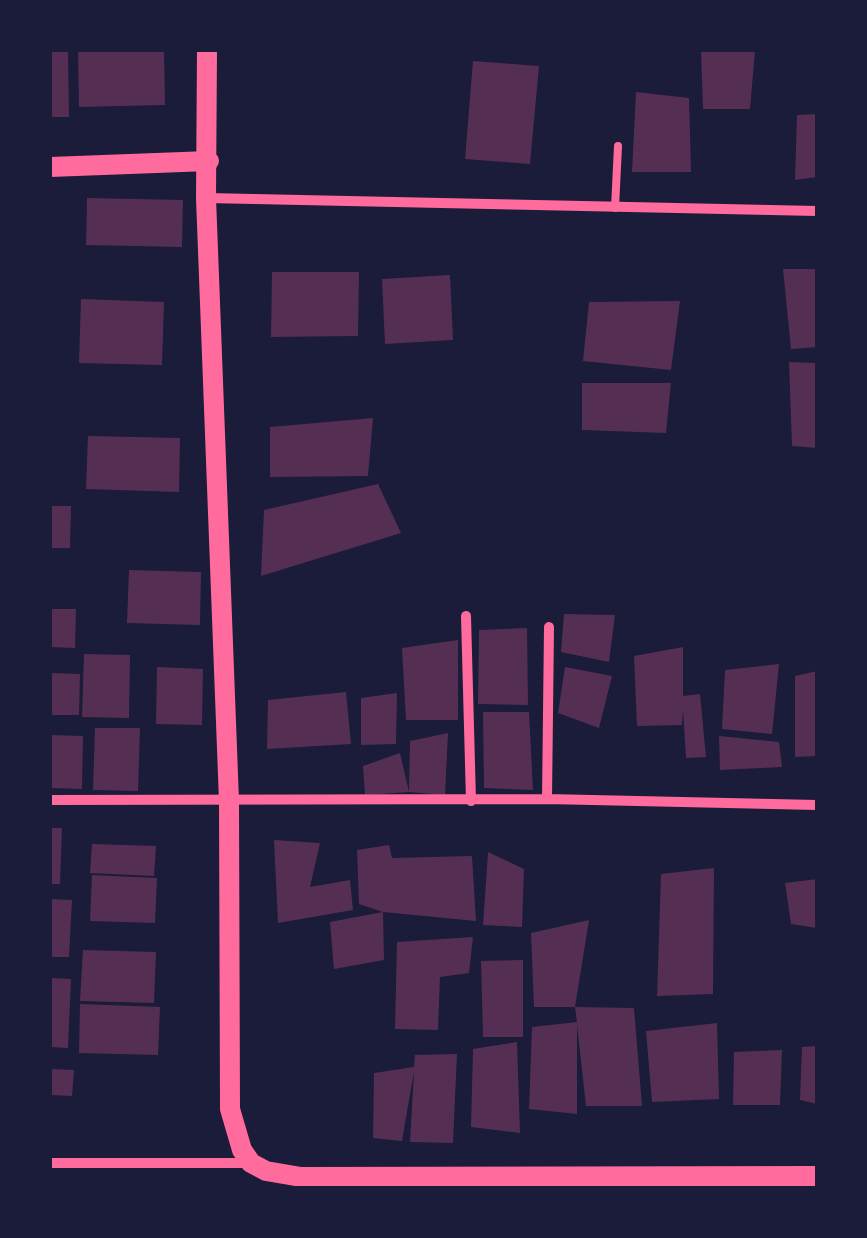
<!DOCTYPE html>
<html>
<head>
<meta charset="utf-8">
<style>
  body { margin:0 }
  #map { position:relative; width:867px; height:1238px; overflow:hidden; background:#1b1b3a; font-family:Ubuntu,sans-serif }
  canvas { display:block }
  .frame { position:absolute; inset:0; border:52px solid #1b1b3a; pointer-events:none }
</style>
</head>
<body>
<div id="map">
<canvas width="867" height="1238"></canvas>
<div class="frame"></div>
</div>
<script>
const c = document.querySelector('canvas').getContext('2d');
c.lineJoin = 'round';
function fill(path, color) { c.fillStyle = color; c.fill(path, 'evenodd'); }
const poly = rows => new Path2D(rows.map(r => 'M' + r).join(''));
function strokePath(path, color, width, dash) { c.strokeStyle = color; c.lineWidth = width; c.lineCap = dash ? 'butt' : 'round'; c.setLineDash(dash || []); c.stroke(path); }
fill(poly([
  [50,50,68,50,69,117,50,117],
  [78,50,164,50,165,105,79,107],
  [701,50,755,50,750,109,703,109],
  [473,61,539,66,530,164,465,159],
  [636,92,689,98,691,172,632,172],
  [817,114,817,177,795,180,797,115],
  [87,198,183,200,182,247,86,245],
  [783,269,817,269,817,347,791,349],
  [272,272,359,272,358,336,271,337],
  [450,275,453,340,385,344,382,279],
  [81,299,164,302,162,365,79,363],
  [680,301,671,370,583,361,589,302],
  [789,362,817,363,817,448,792,446],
  [582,383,671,383,666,433,582,430],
  [373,418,368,476,270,477,270,427],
  [88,436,180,438,179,492,86,489],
  [378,484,401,533,261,576,264,510],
  [50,506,71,506,70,548,50,548],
  [129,570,201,572,200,625,127,623],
  [50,609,76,609,75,648,50,647],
  [564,614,615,615,609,662,561,652],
  [527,628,528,705,478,704,479,630],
  [458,640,458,720,406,720,402,648],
  [683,647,683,696,700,694,706,757,686,758,683,709,682,725,637,726,634,656],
  [84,654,130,655,129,718,82,717],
  [779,664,772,734,722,729,725,670],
  [157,667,203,669,202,725,156,724],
  [565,667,612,676,599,728,558,713],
  [817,671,817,756,795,757,795,676],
  [50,673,80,674,79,715,50,715],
  [346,692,351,744,267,749,268,700],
  [397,693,396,744,361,745,361,698],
  [483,712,529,712,533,790,484,788],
  [95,728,140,728,138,791,93,790],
  [448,733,445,795,409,792,410,741],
  [50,735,83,736,82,789,50,788],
  [719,736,779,742,782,767,720,770],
  [400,753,409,792,365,795,363,766],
  [50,828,62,828,60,884,50,884],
  [274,840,320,843,310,887,350,880,353,910,278,923],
  [92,844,156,846,154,876,90,873],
  [389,845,392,858,472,856,476,921,383,912,359,904,357,850],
  [488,852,524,869,522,927,483,925],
  [714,868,713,994,657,996,661,874],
  [92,875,157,878,155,923,90,921],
  [817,879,817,928,791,924,785,883],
  [50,899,72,900,69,957,50,957],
  [383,912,384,960,334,969,330,922],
  [589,920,575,1007,634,1008,642,1106,586,1106,577,1025,577,1114,529,1109,532,1027,577,1022,575,1007,534,1007,531,933],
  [473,937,469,973,440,977,438,1030,395,1029,397,942],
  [83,950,156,952,154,1003,80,1001],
  [523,960,523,1037,483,1037,481,961],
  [50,978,71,979,68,1048,50,1047],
  [80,1004,160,1007,158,1055,79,1053],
  [717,1023,719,1099,652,1102,646,1031],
  [517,1042,520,1133,471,1127,473,1049],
  [817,1046,817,1104,800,1100,802,1047],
  [782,1050,780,1105,733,1105,734,1052],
  [457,1054,453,1143,410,1142,414,1071,402,1141,373,1138,374,1073,414,1067,415,1055],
  [50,1069,74,1070,72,1096,50,1095]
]), '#542f53');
strokePath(poly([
  [615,208,618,146]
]), '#ff6b9d', 8);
strokePath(poly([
  [207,198,817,211],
  [466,616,471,801],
  [547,799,549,627],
  [50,800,547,799,817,805],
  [50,1163,250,1163]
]), '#ff6b9d', 10);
strokePath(poly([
  [207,50,206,198,229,801,230,1109,242,1150,251,1163,266,1171,301,1177,817,1176],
  [50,167,209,161]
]), '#ff6b9d', 20);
</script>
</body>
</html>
